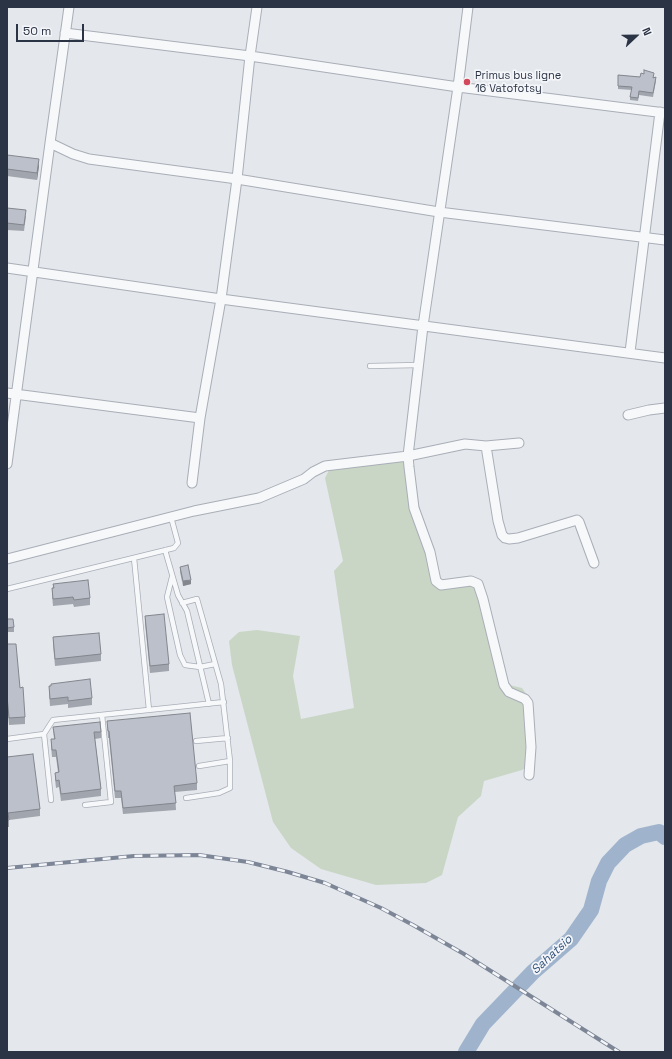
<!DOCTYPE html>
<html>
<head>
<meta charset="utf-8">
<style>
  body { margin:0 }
  #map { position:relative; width:672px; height:1059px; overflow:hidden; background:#e4e7ec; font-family:"Space Grotesk",sans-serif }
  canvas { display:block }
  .frame { position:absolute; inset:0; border:8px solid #2b3445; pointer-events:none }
  .north { position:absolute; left:616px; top:16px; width:40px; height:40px; -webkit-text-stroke:3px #f4f6f9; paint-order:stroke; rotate:68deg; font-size:11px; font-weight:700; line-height:16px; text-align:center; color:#2b3445 }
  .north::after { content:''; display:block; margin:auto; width:14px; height:18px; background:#2b3445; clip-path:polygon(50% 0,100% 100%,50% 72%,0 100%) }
  .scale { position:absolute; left:16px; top:24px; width:68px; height:18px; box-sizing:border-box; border:2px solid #2b3445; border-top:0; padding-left:5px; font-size:12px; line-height:14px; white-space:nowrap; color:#2b3445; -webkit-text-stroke:3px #f4f6f9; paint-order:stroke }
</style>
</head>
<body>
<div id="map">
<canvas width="672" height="1059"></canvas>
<div class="frame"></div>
<div class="north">N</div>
<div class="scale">50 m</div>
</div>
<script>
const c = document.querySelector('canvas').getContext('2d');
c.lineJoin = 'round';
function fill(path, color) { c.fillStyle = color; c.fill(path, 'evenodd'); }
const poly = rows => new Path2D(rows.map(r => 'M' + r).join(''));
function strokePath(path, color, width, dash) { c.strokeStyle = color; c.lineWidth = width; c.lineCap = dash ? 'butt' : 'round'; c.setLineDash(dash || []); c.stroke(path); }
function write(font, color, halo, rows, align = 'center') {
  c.font = font + ' "Space Grotesk",sans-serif'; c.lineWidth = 3.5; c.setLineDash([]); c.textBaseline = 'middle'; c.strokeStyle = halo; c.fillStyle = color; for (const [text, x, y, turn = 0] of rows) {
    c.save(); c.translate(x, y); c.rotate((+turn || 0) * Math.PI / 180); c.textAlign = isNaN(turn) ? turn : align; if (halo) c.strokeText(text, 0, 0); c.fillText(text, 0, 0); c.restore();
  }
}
fill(poly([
  [409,457,435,582,474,577,481,583,505,684,522,688,527,695,528,766,522,770,484,781,481,796,458,817,442,875,426,883,376,885,321,869,291,848,273,822,232,665,229,641,239,632,257,630,300,636,293,676,301,719,354,708,334,571,343,561,325,478,329,470]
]), '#c9d6c5');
strokePath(poly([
  [466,1052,483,1024,533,972,571,939,591,910,599,881,608,863,625,845,641,836,659,832,665,837]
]), '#9fb4cc', 16);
const service = poly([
  [370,366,419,365],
  [165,550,178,595,187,611,209,704],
  [134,558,149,710],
  [172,577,167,597,180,655,185,665,200,667,215,664],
  [7,589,174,548,178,543,171,517],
  [182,603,197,599,221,684,230,761,230,788,219,793,186,798],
  [44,734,51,800],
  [7,739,44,734,53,720,224,702],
  [196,741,228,738],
  [199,766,230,761],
  [85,805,111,802,102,715]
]);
const minor = poly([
  [468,7,458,87,423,326,408,456,409,467,414,508,430,552,436,581,441,585,471,581,478,584,483,599,504,685,509,692,525,699,528,703,531,747,529,775],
  [65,33,250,56,458,87,665,113],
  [50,143,73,154,89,159,237,179,439,212,665,240],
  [7,268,221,299,665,358],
  [630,352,660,112],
  [7,393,200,418],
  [628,415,649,410,665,408],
  [486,446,519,443],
  [7,464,50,143,69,7],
  [192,483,200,418,221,299,237,179,250,56,257,7],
  [7,559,194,511,259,498,304,479,313,472,325,466,408,456,465,444,486,446,498,521,502,535,505,538,509,539,518,538,577,520,579,522,594,563]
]);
strokePath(service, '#a9aeb7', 6);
strokePath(minor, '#a9aeb7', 11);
strokePath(service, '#f7f8fa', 4.5);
strokePath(minor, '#f7f8fa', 9);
const rail = poly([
  [7,868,134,856,199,855,248,862,288,872,325,883,381,908,413,925,464,954,619,1052]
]);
strokePath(rail, '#7d8696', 4);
strokePath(rail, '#f4f6f9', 2.5, [8]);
fill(poly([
  [618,75,640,77,654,77,653,78,656,81,653,97,639,95,638,101,630,100,630,97,632,90,618,89],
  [7,155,39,166,37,180,7,176],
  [7,208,26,216,24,231,7,230],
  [180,567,191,584,183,586,180,572],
  [53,584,90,598,90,605,74,607,73,604,53,606,52,595,52,588,53,588],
  [145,616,169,664,169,671,150,673,145,623],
  [7,619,14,627,14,632,7,632],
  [53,637,101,654,101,661,55,666,53,644],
  [7,644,20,688,25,717,25,724,9,725,7,703],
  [49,686,51,686,92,698,92,705,68,708,68,704,50,706,49,693],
  [107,721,197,783,197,790,175,792,176,810,123,814,121,798,115,798,109,738,108,738],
  [53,727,101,732,101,738,95,739,101,789,101,796,61,801,59,787,56,788,55,779,55,773,58,772,56,757,52,757,51,746,51,739,54,739],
  [7,757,40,809,40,816,9,820,9,827,7,827]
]), '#a1a5ae');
fill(poly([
  [39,159,39,166,37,180,37,173],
  [191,580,191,584,183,586,183,581]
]), '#83868d');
const building = poly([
  [644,70,654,73,653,78,656,77,653,93,639,91,638,98,630,97,632,87,618,86,618,75,640,77,641,73,644,74,644,70],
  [7,155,39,159,37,173,7,169,7,155],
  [7,208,26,210,24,225,7,223,7,208],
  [188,565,191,580,183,581,180,567,188,565],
  [88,580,90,598,74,600,73,597,53,599,52,588,54,588,53,584,88,580],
  [164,614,169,664,150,666,145,616,164,614],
  [7,619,13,619,14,627,7,628,7,619],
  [99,633,101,654,55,659,53,637,99,633],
  [7,644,16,644,20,688,23,687,25,717,9,718,7,696,7,644],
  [90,679,92,698,68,701,68,697,50,699,49,686,51,686,51,684,90,679],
  [190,713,197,783,174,786,176,803,123,808,121,791,115,791,109,731,108,731,107,721,190,713],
  [100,722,101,732,94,732,101,789,61,794,59,780,56,781,55,773,59,772,56,750,52,750,51,739,55,739,53,727,100,722],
  [33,754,40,809,8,813,9,820,7,820,7,757,33,754]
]);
fill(building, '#bbc0ca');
strokePath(building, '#83868d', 1);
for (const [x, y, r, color] of [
  [467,82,4,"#d1495b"]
]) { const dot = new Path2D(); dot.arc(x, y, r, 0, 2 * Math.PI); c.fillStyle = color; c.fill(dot); strokePath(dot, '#f4f6f9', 1.5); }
write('11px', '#2b3445', '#f4f6f9', [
  ["Primus bus ligne",475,76],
  ["16 Vatofotsy",475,89]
], 'left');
write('italic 12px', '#34527a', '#f4f6f9', [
  ["Sahatsio",552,955,-43]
]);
</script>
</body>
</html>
